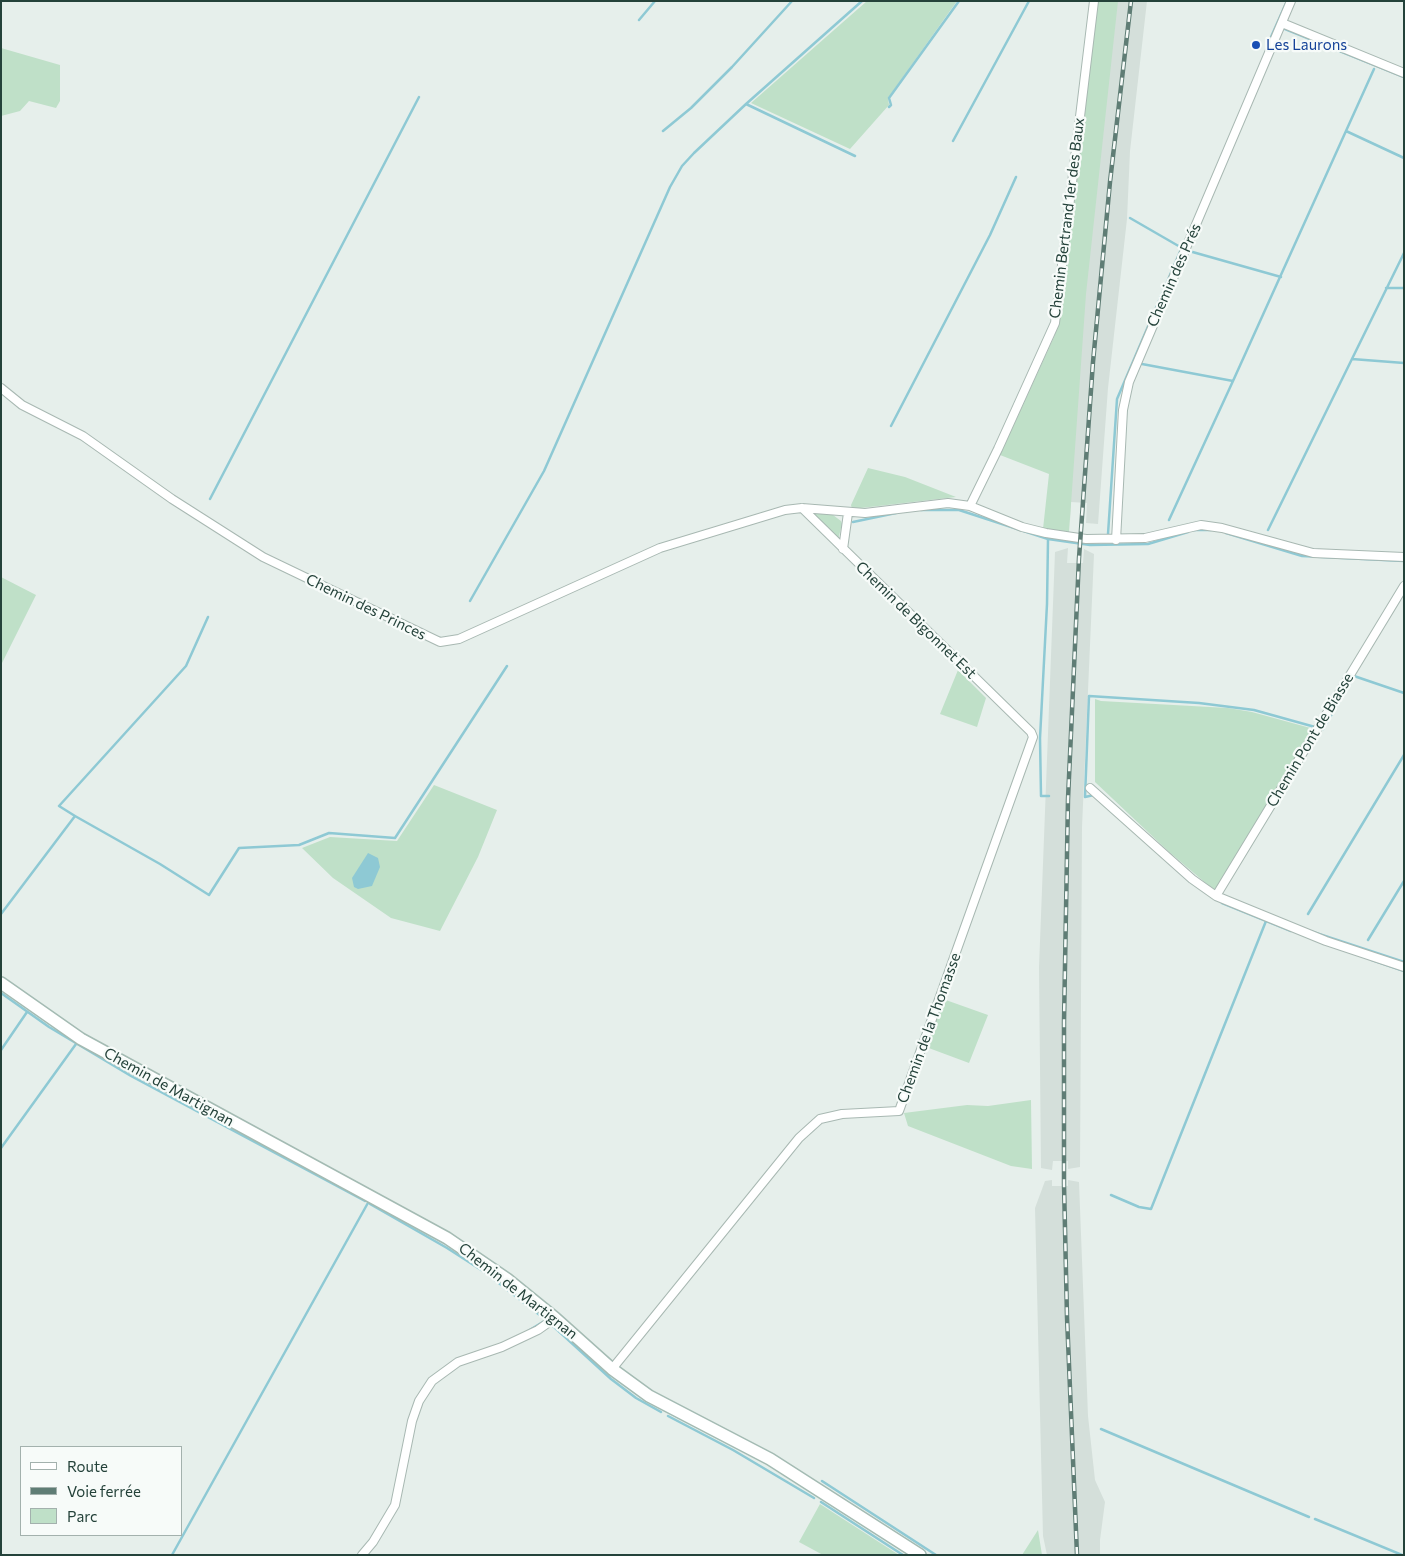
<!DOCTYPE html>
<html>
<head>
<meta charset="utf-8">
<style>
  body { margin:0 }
  #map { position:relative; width:1405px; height:1556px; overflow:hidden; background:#e6efeb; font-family:Commissioner,sans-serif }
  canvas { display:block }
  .frame { position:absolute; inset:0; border:2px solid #24423a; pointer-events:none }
  .legend { position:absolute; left:20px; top:1446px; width:162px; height:90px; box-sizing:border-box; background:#f7fbf9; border:1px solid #a3b1ad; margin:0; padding:6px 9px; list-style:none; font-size:15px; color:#24423a }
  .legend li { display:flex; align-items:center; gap:10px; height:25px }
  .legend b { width:25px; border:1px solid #a3b1ad }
</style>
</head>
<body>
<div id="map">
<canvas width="1405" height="1556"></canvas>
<div class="frame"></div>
<ul class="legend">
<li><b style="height:6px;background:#fff"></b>Route</li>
<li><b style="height:6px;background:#5f7d75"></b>Voie ferrée</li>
<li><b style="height:14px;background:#bfe0c8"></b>Parc</li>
</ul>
</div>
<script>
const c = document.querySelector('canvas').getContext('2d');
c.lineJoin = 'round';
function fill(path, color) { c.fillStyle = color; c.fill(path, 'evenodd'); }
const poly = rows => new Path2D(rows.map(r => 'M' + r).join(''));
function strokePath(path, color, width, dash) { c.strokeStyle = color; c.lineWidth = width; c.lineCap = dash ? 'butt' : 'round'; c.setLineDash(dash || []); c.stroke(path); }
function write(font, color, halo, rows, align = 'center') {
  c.font = font + ' Commissioner,sans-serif'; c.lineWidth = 4.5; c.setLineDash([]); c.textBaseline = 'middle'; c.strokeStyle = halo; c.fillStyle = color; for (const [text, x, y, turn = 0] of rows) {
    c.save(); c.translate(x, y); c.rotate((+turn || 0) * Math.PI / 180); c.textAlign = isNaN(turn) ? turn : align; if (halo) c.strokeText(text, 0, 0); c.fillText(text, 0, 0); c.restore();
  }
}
fill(poly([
  [1111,1,1147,1,1130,151,1127,219,1108,388,1098,524,1086,523,1087,503,1071,502,1070,521,1062,484],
  [1068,548,1067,563,1083,563,1084,549,1094,554,1082,827,1080,1167,1068,1169,1068,1161,1053,1161,1052,1170,1041,1168,1039,967,1055,552],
  [1052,1180,1052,1186,1068,1186,1068,1180,1079,1182,1088,1416,1095,1480,1105,1502,1100,1540,1100,1555,1047,1555,1043,1536,1035,1208,1045,1181]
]), '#d4dfda');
fill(poly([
  [867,1,957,1,888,98,889,105,850,149,751,103],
  [1097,1,1118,1,1086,294,1069,532,1043,529,1049,474,1000,455,1054,337,1060,314,1068,233],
  [1,48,60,65,60,101,56,108,29,101,20,111,1,116],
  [868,468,905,477,956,497,852,509,851,505],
  [809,511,833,515,841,521,842,524,838,540],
  [1,577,36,595,1,665],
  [958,670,986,698,977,727,940,714],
  [1095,699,1101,701,1228,708,1252,712,1314,729,1215,891,1168,851,1095,782],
  [434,785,497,810,478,857,440,931,391,918,333,878,302,848,330,837,397,841],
  [943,999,988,1015,969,1063,926,1047],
  [1031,1100,1032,1169,1011,1166,908,1126,904,1113,967,1105,988,1106],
  [820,1504,899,1555,823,1555,799,1542],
  [1038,1530,1042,1555,1022,1555]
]), '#bfe0c8');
fill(poly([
  [368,853,378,858,380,867,372,886,358,889,354,887,352,878]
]), '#8ec9d4');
strokePath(poly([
  [639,20,655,1],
  [1285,29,1404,77],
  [1267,46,1287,1],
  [746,104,862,1],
  [889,107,891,105,889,98,959,1],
  [663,131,691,108,732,67,792,1],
  [1346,131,1404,158],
  [953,141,1029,1],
  [1130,218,1182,248],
  [1189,251,1281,277],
  [1386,288,1404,288],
  [1352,359,1404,363],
  [1142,364,1233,381,1374,69],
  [891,426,990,235,1016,177],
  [210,499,419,97],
  [921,510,959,510,1048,539,1090,545,1148,544,1188,532],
  [1169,520,1233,381],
  [853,522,896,513],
  [1194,530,1211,530],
  [1268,530,1404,253],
  [1226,533,1302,556,1404,561],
  [1108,534,1117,399,1185,240],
  [1048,540,1047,604,1040,738,1041,796,1049,796],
  [470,601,544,471,670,187,682,166,694,153,746,104,855,156],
  [1321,729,1323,729,1354,676,1404,693],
  [1094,795,1085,797,1089,696,1199,703,1254,710,1315,727],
  [75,816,160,864,209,895,239,848,299,845,329,833,395,838,507,666],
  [1222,903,1291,931],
  [1,914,75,816,59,806,186,666,208,617],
  [1308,914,1404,755],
  [1310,931,1404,962],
  [1368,940,1404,881],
  [1372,960,1404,971],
  [1,993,49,1027,131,1076,365,1201],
  [1,1050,27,1012],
  [1,1148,76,1044],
  [1111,1195,1139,1207,1151,1209,1266,921],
  [370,1204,447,1248,486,1273,546,1320,528,1331],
  [553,1326,611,1379,636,1398,661,1412],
  [668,1416,733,1450,814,1498],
  [1101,1429,1309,1517],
  [822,1481,936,1555],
  [821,1502,903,1555],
  [1315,1519,1402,1555],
  [172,1555,369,1201]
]), '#8ec9d4', 2.5);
const street = poly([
  [1282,23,1404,73],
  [1,388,22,405,83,436,172,499,263,557,440,642,459,639,660,548,785,510,802,508,865,513,948,503,970,506,1022,527,1046,533,1086,539,1145,538,1201,525,1222,528,1313,553,1404,557],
  [970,506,998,449,1055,323,1094,1],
  [1116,540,1123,410,1129,382,1291,1],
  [843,549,848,513],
  [1090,788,1192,879,1216,896,1326,941,1404,967],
  [1216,896,1404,586],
  [612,1369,799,1138,820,1119,842,1114,899,1111,1033,737,1031,732,802,508],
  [362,1555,373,1542,395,1505,412,1421,419,1401,432,1381,458,1362,502,1347,538,1330,555,1318]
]);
const secondary = poly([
  [1,983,81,1039,447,1238,507,1279,555,1318,612,1369,649,1396,770,1459,920,1555]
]);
strokePath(street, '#a8b8b2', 10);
strokePath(secondary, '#a4bbb3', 14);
strokePath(street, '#fff', 8);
strokePath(secondary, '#fff', 11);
const rail = poly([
  [1077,1555,1067,1317,1064,1184,1064,1022,1068,799,1079,558,1093,362,1110,182,1131,1]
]);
strokePath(rail, '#5f7d75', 4.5);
strokePath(rail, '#f7fbf9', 2.5, [8]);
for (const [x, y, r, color] of [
  [1256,45,5,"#1a4fb4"]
]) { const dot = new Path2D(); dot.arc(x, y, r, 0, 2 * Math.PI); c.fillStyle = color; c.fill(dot); strokePath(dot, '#f7fbf9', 2); }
write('15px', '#164399', '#f7fbf9', [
  ["Les Laurons",1266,45]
], 'left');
write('15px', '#24423a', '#f7fbf9', [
  ["Chemin Bertrand 1er des Baux",1067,218,-83],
  ["Chemin des Prés",1174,275,-66],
  ["Chemin des Princes",366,607,26],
  ["Chemin de Bigonnet Est",916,620,44],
  ["Chemin Pont de Biasse",1310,740,-59],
  ["Chemin de la Thomasse",929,1028,-70],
  ["Chemin de Martignan",169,1087,29],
  ["Chemin de Martignan",518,1291,38]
]);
</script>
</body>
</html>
